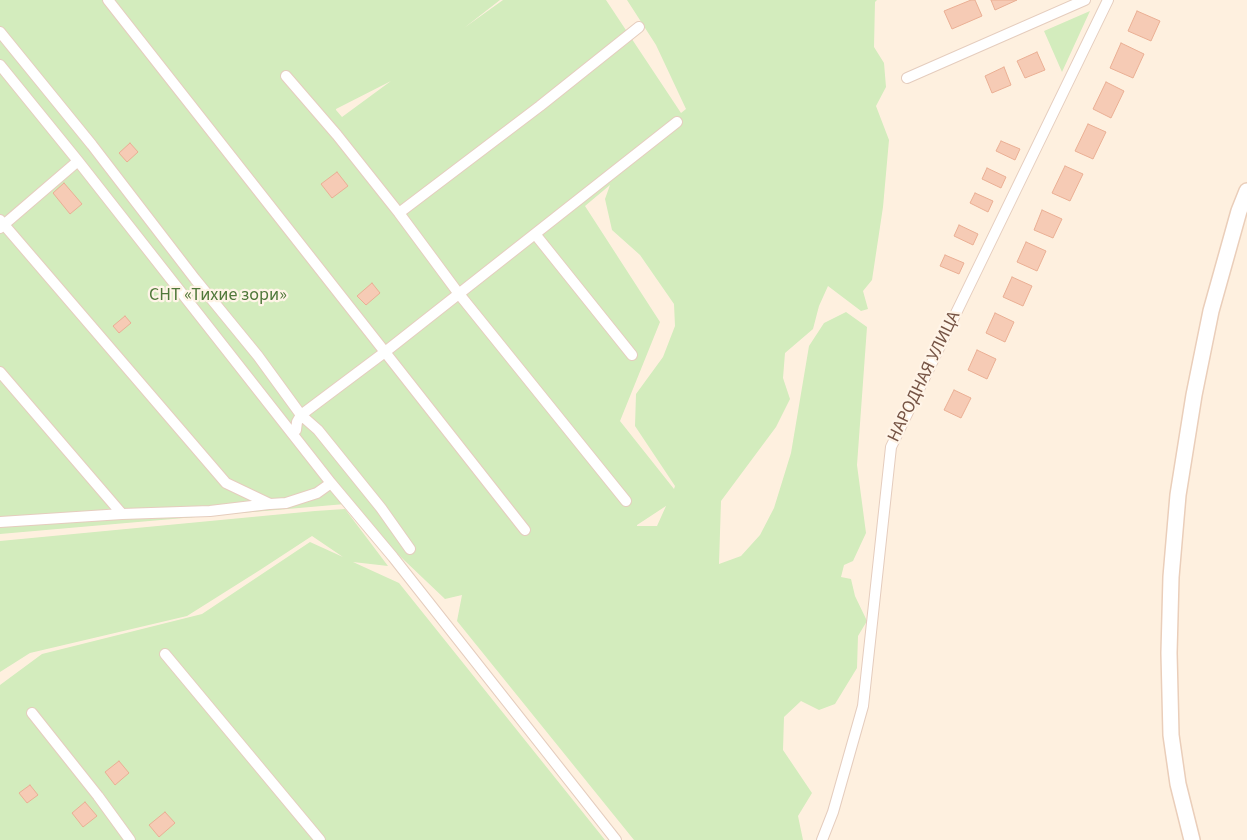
<!DOCTYPE html>
<html>
<head>
<meta charset="utf-8">
<style>
  body { margin:0 }
  canvas { display:block; background:#fef0df }
</style>
</head>
<body>
<canvas width="1247" height="840"></canvas>
<script>
const c = document.querySelector('canvas').getContext('2d');
c.lineJoin = 'round';
function fill(path, color) { c.fillStyle = color; c.fill(path, 'evenodd'); }
const poly = rows => new Path2D(rows.map(r => 'M' + r).join(''));
function strokePath(path, color, width, dash) { c.strokeStyle = color; c.lineWidth = width; c.lineCap = dash ? 'butt' : 'round'; c.setLineDash(dash || []); c.stroke(path); }
function write(font, color, halo, rows, align = 'center') {
  c.font = font + ' "Source Sans 3",sans-serif'; c.lineWidth = 4.5; c.setLineDash([]); c.textBaseline = 'middle'; c.strokeStyle = halo; c.fillStyle = color; for (const [text, x, y, turn = 0] of rows) {
    c.save(); c.translate(x, y); c.rotate((+turn || 0) * Math.PI / 180); c.textAlign = isNaN(turn) ? turn : align; if (halo) c.strokeText(text, 0, 0); c.fillText(text, 0, 0); c.restore();
  }
}
fill(poly([
  [0,0,500,0,464,28,503,0,606,0,681,113,686,109,656,45,627,0,877,0,875,2,874,47,884,63,886,87,876,106,889,140,883,207,872,280,863,291,868,309,861,311,828,286,819,306,813,329,785,353,783,378,790,399,776,427,721,501,719,564,741,556,760,535,774,508,791,453,809,346,824,323,846,312,867,327,857,465,866,533,853,561,844,565,841,577,851,579,855,596,867,621,858,636,857,668,835,704,819,710,801,701,784,717,783,750,812,793,798,816,803,840,634,840,457,621,462,595,445,599,345,504,0,534],
  [391,81,342,117,336,110,336,109],
  [610,185,605,199,612,230,640,255,674,304,675,326,663,357,636,394,635,426,675,486,674,489,620,421,660,322,585,206],
  [666,506,657,526,637,526,637,525],
  [1090,11,1062,72,1044,31],
  [345,509,388,566,353,562,399,583,605,840,0,840,0,685,42,654,202,614,310,542,343,557,312,536,260,570,187,616,30,653,0,672,0,541,315,511]
]), '#d3ecbd');
const building = poly([
  [971,0,975,0,982,16,952,29,944,11,971,0],
  [991,0,1017,0,995,10,991,0],
  [1137,11,1160,21,1151,41,1128,31,1137,11],
  [1121,43,1144,54,1133,78,1110,68,1121,43],
  [1037,52,1045,70,1025,78,1017,61,1037,52],
  [1004,67,1011,85,992,93,985,76,1004,67],
  [1106,82,1124,91,1111,118,1093,109,1106,82],
  [1088,124,1106,132,1093,159,1075,151,1088,124],
  [1001,141,1020,149,1015,160,996,151,1001,141],
  [130,143,138,152,127,162,119,153,130,143],
  [1065,166,1083,174,1070,201,1052,193,1065,166],
  [987,168,1006,177,1001,188,982,179,987,168],
  [337,172,348,186,332,198,321,184,337,172],
  [64,183,82,204,70,214,53,193,64,183],
  [975,193,993,201,988,212,970,203,975,193],
  [1042,210,1062,219,1053,238,1034,230,1042,210],
  [959,225,978,234,973,245,954,236,959,225],
  [1026,242,1046,251,1037,271,1017,262,1026,242],
  [945,255,964,263,959,274,940,266,945,255],
  [1012,277,1032,286,1023,306,1003,297,1012,277],
  [372,283,380,293,366,305,357,296,372,283],
  [995,313,1014,322,1005,342,986,333,995,313],
  [125,316,131,323,119,333,113,326,125,316],
  [977,350,996,359,987,379,968,370,977,350],
  [954,390,971,398,961,418,944,410,954,390],
  [119,761,129,773,115,785,105,772,119,761],
  [30,785,38,795,27,803,19,793,30,785],
  [85,802,97,816,83,827,72,813,85,802],
  [165,812,175,823,159,837,149,825,165,812]
]);
fill(building, '#f6cbb5');
strokePath(building, '#eaaf94', 1);
const minor = poly([
  [108,0,525,530],
  [0,32,92,145,195,279,258,356,301,415,318,430,381,508,410,549],
  [0,65,78,161,331,483,393,557,616,840],
  [286,76,337,135,399,213,459,294,626,501],
  [907,78,1085,0],
  [399,213,540,106,639,27],
  [0,220,226,483,270,504,286,503,317,493,331,483],
  [0,228,78,161],
  [535,234,632,355],
  [0,372,122,514],
  [292,433,296,430,297,422,301,415,385,352,677,122],
  [0,522,122,514,210,511,269,504],
  [165,654,320,840],
  [32,713,98,796,130,840],
  [822,840,833,812,863,706,891,447,1108,0]
]);
const secondary = poly([
  [1192,840,1178,784,1171,735,1169,653,1171,577,1178,495,1194,395,1211,311,1239,211,1247,191]
]);
strokePath(minor, '#e5cdbe', 12);
strokePath(secondary, '#eaceba', 18);
strokePath(minor, '#fff', 10);
strokePath(secondary, '#fff', 15);
write('18px', '#50783a', '#fff4e7', [
  ["СНТ «Тихие зори»",218,296]
]);
write('18px', '#765445', '#fff4e7', [
  ["НАРОДНАЯ УЛИЦА",925,377,-64]
]);
</script>
</body>
</html>
